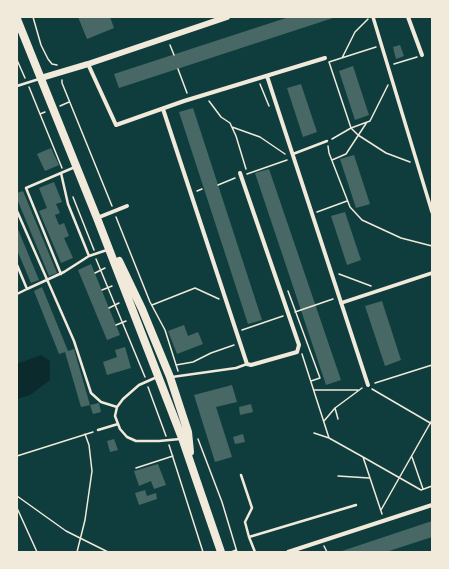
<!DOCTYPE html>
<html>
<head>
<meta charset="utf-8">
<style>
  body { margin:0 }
  #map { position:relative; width:449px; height:569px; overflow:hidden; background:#0f3d3e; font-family:Rubik,sans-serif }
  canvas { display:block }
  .frame { position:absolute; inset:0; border:18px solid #f1e9da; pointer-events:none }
</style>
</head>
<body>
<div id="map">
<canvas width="449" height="569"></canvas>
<div class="frame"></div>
</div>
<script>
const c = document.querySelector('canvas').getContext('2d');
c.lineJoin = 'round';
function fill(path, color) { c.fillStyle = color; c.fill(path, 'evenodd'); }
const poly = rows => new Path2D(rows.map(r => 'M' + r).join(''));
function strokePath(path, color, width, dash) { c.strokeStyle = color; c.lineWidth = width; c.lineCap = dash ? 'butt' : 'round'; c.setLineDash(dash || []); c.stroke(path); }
fill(poly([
  [41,355,50,361,50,380,30,395,17,399,17,364]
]), '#0a2a2b');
fill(poly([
  [78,17,110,17,114,28,87,39],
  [289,17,336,17,119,88,114,74],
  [400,45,404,56,396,59,393,47],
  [353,66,369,115,355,120,339,71],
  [301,84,317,132,303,137,287,88],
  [193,108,262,320,248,324,179,112],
  [51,148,59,165,45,171,37,154],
  [354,155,370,204,356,208,340,159],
  [269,169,341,380,326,385,255,173],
  [54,182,62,202,56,204,60,213,55,215,59,225,64,223,69,236,64,238,73,258,61,263,39,211,47,208,39,188],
  [23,191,57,273,49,276,17,199,17,193],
  [345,212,361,260,347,265,331,216],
  [17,227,39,280,31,283,17,250],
  [91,264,120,335,107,340,78,270],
  [42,287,68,351,74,349,90,405,81,407,65,352,59,354,34,291],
  [382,301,401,360,385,366,365,306],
  [184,325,188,336,198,332,203,344,177,354,168,331],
  [125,347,131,368,107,375,103,362,117,357,115,350],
  [232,385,237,402,216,407,232,457,215,462,194,395],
  [99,403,101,412,93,414,90,405],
  [251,404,253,412,240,415,239,407],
  [243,434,245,442,235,444,233,437],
  [114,439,118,450,110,452,107,441],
  [158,464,166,485,154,489,151,481,139,486,134,471],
  [145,490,147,496,156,493,157,499,139,505,135,493],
  [432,521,432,537,386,552,339,552]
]), '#486865');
strokePath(poly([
  [33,17,41,45,48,59,52,64,57,65],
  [170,45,174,55],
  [376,47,329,62,351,128,370,121,388,85],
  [342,58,355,32,368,19],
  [17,60,25,78],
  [394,64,417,57],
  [178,69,187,93],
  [62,80,62,83,112,206],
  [260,84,269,106],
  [29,87,40,114,45,112],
  [209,101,221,117,230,123,236,136,246,169],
  [60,106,69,102],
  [40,114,62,168],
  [232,127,260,137,285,154],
  [332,139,351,128,358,135,386,153,410,162],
  [328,146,329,153,350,207,362,220,401,238,432,246],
  [332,160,346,154,367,122],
  [247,174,287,160],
  [218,185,235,178],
  [197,191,202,189],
  [73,197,94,250],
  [317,212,347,201],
  [116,217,150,302,165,330,178,371],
  [96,259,145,377],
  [95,273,105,268],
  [339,274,371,286],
  [102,290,112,286],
  [288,291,320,378,311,381],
  [152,305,195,288,219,299],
  [109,308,119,303],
  [295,312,333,299],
  [116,325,126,321],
  [242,330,283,316],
  [302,354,329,438],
  [176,365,193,362,211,353,234,345],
  [375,383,432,365],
  [148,387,166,436],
  [372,389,432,424],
  [314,390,358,390],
  [335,408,338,419],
  [324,421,335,408,362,388],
  [314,433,329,438,363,457,382,514],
  [198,439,222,502,237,552],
  [169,445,203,552],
  [17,456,93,432],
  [363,457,421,490,432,486],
  [412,457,423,489],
  [136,468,173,456],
  [338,476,369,478],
  [17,496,66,531,108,552],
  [17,508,37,552],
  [381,510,432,420],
  [324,546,327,552],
  [77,552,85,520,92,471,89,445,85,434],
  [231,552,236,550]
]), '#f1e9da', 1.5);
strokePath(poly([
  [17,86,39,79],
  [293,154,327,141],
  [75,167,61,173,68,204,89,256,107,250],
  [61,173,26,188,61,274],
  [17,211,74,341,91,393,101,402,117,407],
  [17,265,27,289,64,272,89,256],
  [17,294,27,289],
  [157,377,139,385,123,399,117,407,115,416,120,429,127,437,136,441,159,441,180,439],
  [172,377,236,368,247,364],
  [98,430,118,424],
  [241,475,252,508,245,522,249,537],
  [255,552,249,537,356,505]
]), '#f1e9da', 2.5);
strokePath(poly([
  [373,17,432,212],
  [341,303,432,273]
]), '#f1e9da', 3.5);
strokePath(poly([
  [408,17,422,55],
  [88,64,116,125,184,101,325,58],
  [267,76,368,385],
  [163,109,245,358,247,364,251,365,297,352,299,345,240,173],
  [97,218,127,206],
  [288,552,432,505]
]), '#f1e9da', 4);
strokePath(poly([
  [41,78,88,64,227,17]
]), '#f1e9da', 6);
strokePath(poly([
  [17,19,97,218,182,438,221,552],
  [119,261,142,309,170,377,188,432,190,452]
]), '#f1e9da', 8);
</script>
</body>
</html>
